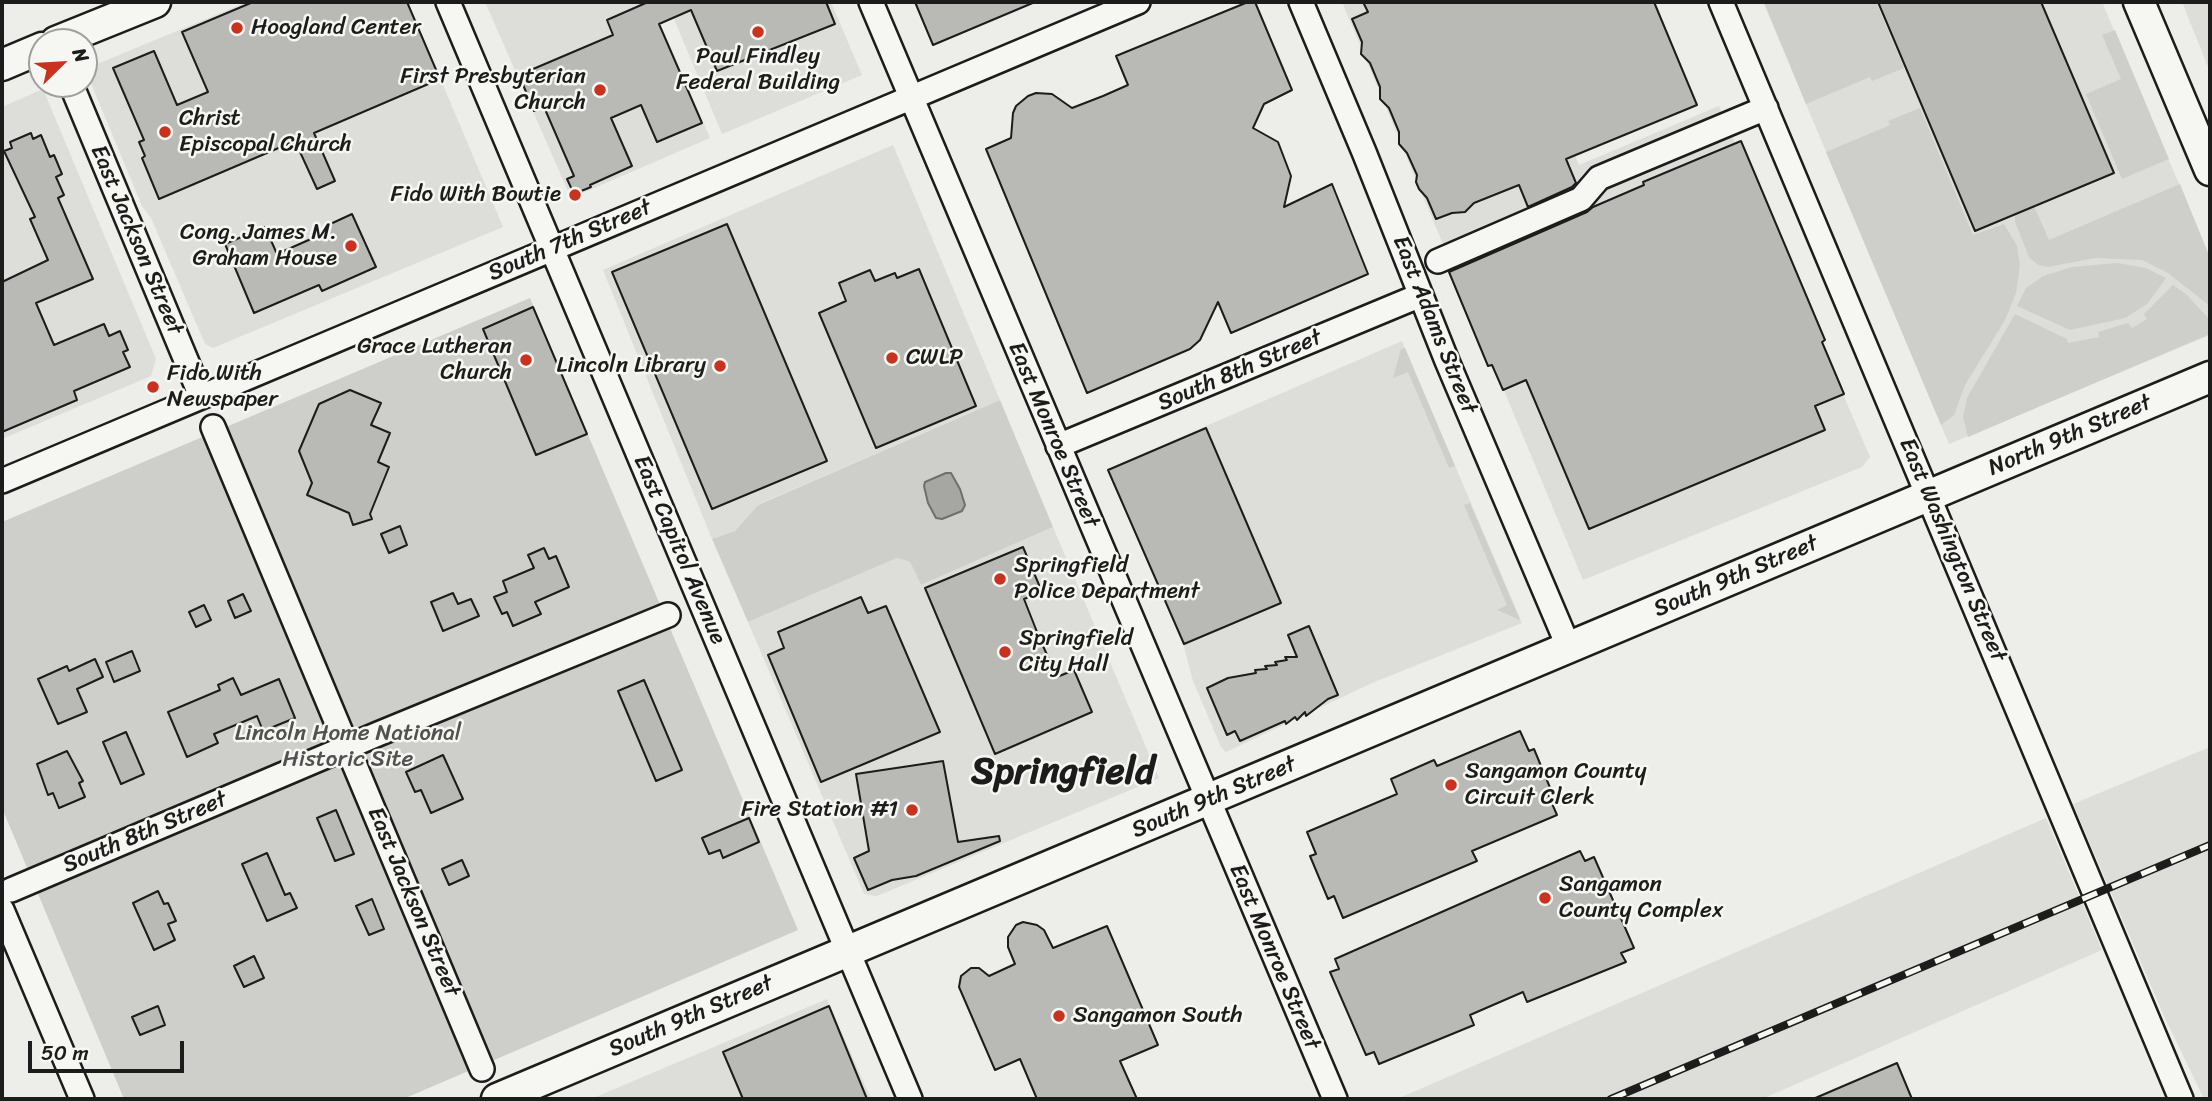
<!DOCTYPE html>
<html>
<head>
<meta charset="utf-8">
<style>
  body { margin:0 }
  #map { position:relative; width:2212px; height:1101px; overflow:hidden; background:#edede9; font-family:Sriracha,sans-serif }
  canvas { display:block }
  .frame { position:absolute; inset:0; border:4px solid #1c1c1c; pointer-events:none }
  .north { position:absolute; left:28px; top:28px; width:70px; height:70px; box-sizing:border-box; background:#f6f6f2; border:2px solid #9f9f9c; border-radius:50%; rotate:66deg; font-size:19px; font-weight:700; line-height:28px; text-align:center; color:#1c1c1c }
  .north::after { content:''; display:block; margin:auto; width:24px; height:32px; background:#c8321e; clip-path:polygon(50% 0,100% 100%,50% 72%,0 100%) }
  .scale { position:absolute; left:28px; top:1041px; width:156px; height:32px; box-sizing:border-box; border:4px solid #1c1c1c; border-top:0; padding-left:9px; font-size:21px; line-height:24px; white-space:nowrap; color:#1c1c1c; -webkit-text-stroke:5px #f6f6f2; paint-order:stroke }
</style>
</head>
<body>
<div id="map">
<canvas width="2212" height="1101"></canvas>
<div class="frame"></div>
<div class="north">N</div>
<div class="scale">50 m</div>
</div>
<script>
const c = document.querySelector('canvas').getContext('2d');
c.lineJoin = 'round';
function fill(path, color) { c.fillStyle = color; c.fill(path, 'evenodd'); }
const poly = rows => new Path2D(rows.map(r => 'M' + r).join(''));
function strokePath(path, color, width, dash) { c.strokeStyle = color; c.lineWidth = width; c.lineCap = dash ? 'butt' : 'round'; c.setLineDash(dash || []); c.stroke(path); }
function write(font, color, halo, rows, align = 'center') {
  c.font = font + ' Sriracha,sans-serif'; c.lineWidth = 5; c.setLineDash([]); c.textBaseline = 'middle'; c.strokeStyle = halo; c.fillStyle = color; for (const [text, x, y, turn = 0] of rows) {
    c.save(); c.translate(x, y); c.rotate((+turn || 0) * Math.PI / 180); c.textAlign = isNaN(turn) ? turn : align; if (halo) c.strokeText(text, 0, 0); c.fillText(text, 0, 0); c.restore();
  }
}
fill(poly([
  [247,2,408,2,503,227,213,348,205,344,151,218,142,206,85,69],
  [485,2,651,2,710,138,571,198],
  [667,2,831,2,862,75,722,134],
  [1342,2,1509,2,1579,165,1719,106,1870,457,1862,467,1583,580],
  [1763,2,2102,2,2210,257,2210,335,1949,444],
  [2182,2,2210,2,2210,72],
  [43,89,156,359,151,376,2,439,2,107],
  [893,145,1000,400,759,504,735,531,712,539,603,270],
  [1402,341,1522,623,1372,683,1226,752,1221,747,1193,681,1184,647,1107,469],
  [1053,527,1159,778,877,896,864,894,748,622,897,558,910,562,921,585],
  [2210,747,2210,1099,2204,1099,2164,1016,2073,804],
  [2046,818,2102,950,1762,1099,1397,1099],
  [827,999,871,1099,591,1099]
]), '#ddddda');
fill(poly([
  [1764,2,1876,2,1904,68,1872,81,1870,77,1806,104],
  [2115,30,2169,159,2122,179,2086,94,2121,79,2102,35],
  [1920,108,1973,235,2004,224,2017,246,2020,265,2016,293,2005,320,1965,385,1954,415,1941,425,1826,152,1890,125,1888,121],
  [2180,184,2210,258,2210,306,2168,273,2142,260,2095,258,2048,267,2038,265,2029,257,2015,222,2015,215,2034,206,2049,240],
  [2117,263,2146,268,2166,278,2147,304,2125,318,2070,330,2017,306,2026,288,2043,276,2072,267],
  [2173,285,2187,295,2209,319,2210,334,1968,437,1963,417,1967,398,2015,314,2067,339,2068,343,2099,337,2098,332,2128,323,2132,328,2147,319,2144,314],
  [530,298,798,930,403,1099,124,1099,2,808,2,522],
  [1405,348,1455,466,1449,468,1408,372,1393,378,1401,349],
  [1000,400,1053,527,921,585,910,562,897,558,748,622,712,539,735,531,758,505],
  [1470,503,1520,620,1497,610,1507,605,1464,505]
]), '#cececb');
const water = poly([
  [946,473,951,473,960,489,965,505,962,511,942,519,936,518,928,503,924,486,925,482,946,473]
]);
fill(water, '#a6a6a3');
strokePath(water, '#6f6f6d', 2);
const building = poly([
  [253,2,407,2,440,79,314,133,335,181,317,189,295,141,159,199,142,158,145,156,139,142,144,140,113,68,154,51,177,105,208,92,182,32,253,2],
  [648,2,826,2,835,24,717,71,691,10,659,24,702,123,657,142,641,105,611,118,632,166,590,185,591,187,574,194,567,179,574,176,544,107,534,111,519,75,613,35,607,20,648,2],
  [915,2,1035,2,933,45,915,2],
  [1248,2,1255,2,1292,90,1264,104,1253,128,1278,142,1291,176,1284,207,1332,184,1368,274,1231,333,1218,302,1200,340,1190,349,1087,393,986,149,1011,138,1013,113,1016,106,1028,96,1036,93,1052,94,1072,108,1103,96,1128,85,1116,56,1248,2],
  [1363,2,1654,2,1697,105,1566,159,1576,183,1572,187,1528,207,1519,185,1474,203,1465,212,1452,213,1436,219,1427,198,1419,189,1416,182,1417,175,1407,153,1399,144,1399,132,1389,108,1380,99,1380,87,1370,63,1361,54,1362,42,1352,19,1368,12,1363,2],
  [1878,2,2041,2,2114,173,1975,231,1878,2],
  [31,133,33,139,41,135,50,157,54,155,62,174,56,177,64,195,58,198,93,279,36,303,54,345,104,324,109,336,120,331,128,350,123,352,130,367,74,391,77,400,2,432,2,282,48,260,30,219,35,217,4,151,12,148,10,142,31,133],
  [1741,141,1825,340,1822,342,1844,394,1815,406,1825,430,1589,529,1526,380,1503,390,1492,365,1488,366,1449,272,1587,212,1593,207,1644,185,1643,182,1741,141],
  [352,214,376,267,322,291,319,285,254,313,225,244,265,227,277,254,329,231,326,226,352,214],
  [727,224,827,461,712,509,612,272,727,224],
  [919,269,976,406,876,448,819,313,846,301,839,283,870,270,875,281,895,273,897,278,919,269],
  [533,307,587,434,536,455,483,329,533,307],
  [350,390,381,403,371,425,390,433,378,462,389,467,370,514,372,519,353,525,349,513,307,495,312,483,299,451,319,404,350,390],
  [1206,428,1281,603,1184,644,1108,470,1206,428],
  [400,526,407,545,389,553,381,534,400,526],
  [1023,547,1042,592,1024,599,1039,637,1057,677,1074,670,1092,712,995,754,925,588,1023,547],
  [544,548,549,559,556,556,569,587,535,602,541,614,513,626,507,612,502,614,494,597,507,592,503,581,534,568,528,555,544,548],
  [453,593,458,604,471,599,479,616,443,631,431,602,453,593],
  [243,594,251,611,235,618,228,601,243,594],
  [861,597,868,613,886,606,940,732,821,782,768,655,784,648,778,632,861,597],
  [204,605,211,620,196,627,189,612,204,605],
  [1309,626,1338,695,1328,699,1306,716,1305,712,1297,720,1295,717,1286,724,1285,721,1240,741,1235,731,1227,735,1207,688,1228,678,1256,673,1255,670,1267,669,1265,666,1277,665,1275,662,1287,660,1285,657,1297,657,1288,635,1309,626],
  [132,651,140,671,114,682,106,662,132,651],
  [95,659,103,677,77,689,87,712,58,724,38,679,67,666,69,671,95,659],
  [233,678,241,695,279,679,295,718,263,731,257,716,214,734,218,743,187,757,168,712,220,690,218,685,233,678],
  [644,680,682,770,656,781,618,691,644,680],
  [1520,731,1529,751,1534,749,1551,790,1547,792,1557,815,1472,851,1477,861,1343,918,1334,896,1328,899,1310,856,1316,854,1307,832,1397,794,1391,779,1434,760,1437,766,1520,731],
  [126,732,144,774,121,784,103,742,126,732],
  [67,751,83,781,79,783,85,797,59,808,53,793,48,795,37,764,67,751],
  [443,755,463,799,431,813,421,790,415,792,406,772,443,755],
  [943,761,958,842,999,836,1000,841,916,876,892,880,868,890,854,858,869,851,856,774,943,761],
  [336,810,354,854,335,861,317,818,336,810],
  [749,818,759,842,723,858,720,850,709,854,702,838,749,818],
  [1580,851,1585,861,1594,857,1634,948,1621,953,1626,962,1527,1002,1523,992,1470,1015,1474,1025,1379,1064,1374,1052,1366,1055,1330,972,1339,969,1335,959,1580,851],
  [267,853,285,895,290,893,297,908,267,921,242,864,267,853],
  [462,860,469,876,449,885,442,869,462,860],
  [158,891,164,904,168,903,176,921,168,924,175,940,154,950,133,903,158,891],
  [372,899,384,929,369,935,356,906,372,899],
  [1023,922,1037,925,1044,930,1053,948,1107,926,1158,1045,1120,1061,1137,1099,1037,1099,1020,1059,995,1070,959,987,961,976,971,968,979,968,989,976,1015,964,1008,947,1008,937,1016,925,1023,922],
  [254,956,264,978,244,987,234,966,254,956],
  [158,1006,165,1025,140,1035,132,1017,158,1006],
  [829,1006,867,1099,743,1099,723,1052,829,1006],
  [1897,1063,1912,1099,1813,1099,1897,1063]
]);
fill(building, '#b9b9b6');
strokePath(building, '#1c1c1c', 2);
const minor = poly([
  [448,2,910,1099],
  [871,2,1335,1099],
  [1301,2,1364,152,1447,361,1569,648],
  [1721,2,2181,1099],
  [71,84,201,396],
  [1438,261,1581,199,1599,178,1766,108],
  [213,427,482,1069],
  [1058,446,1421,295],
  [2,481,1138,2],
  [11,890,378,734,668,615],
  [2,910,82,1099]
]);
const major = poly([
  [2139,2,2210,170],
  [56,42,155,2],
  [2,65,42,48],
  [497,1099,2210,377]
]);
strokePath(minor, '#1c1c1c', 28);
strokePath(major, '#1c1c1c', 35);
strokePath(minor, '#f6f6f2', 23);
strokePath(major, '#f6f6f2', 30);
const rail = poly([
  [1611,1099,2210,845]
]);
strokePath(rail, '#1c1c1c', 8);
strokePath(rail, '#f6f6f2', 5, [16]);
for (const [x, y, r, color] of [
  [237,28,7,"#c8321e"],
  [758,32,7,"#c8321e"],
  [600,90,7,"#c8321e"],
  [165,132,7,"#c8321e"],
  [575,195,7,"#c8321e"],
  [351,246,7,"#c8321e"],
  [892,358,7,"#c8321e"],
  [526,360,7,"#c8321e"],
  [720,366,7,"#c8321e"],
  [153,387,7,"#c8321e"],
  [1000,579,7,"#c8321e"],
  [1005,652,7,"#c8321e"],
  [1451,785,7,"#c8321e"],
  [912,810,7,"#c8321e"],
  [1545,898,7,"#c8321e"],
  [1059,1016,7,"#c8321e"]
]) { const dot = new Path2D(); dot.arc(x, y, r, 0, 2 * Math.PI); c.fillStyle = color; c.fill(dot); strokePath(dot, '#f6f6f2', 2.5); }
write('23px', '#1c1c1c', '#f6f6f2', [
  ["Hoogland Center",251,28],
  ["Paul Findley",758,57,"center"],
  ["Federal Building",758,83,"center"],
  ["First Presbyterian",586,77,"right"],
  ["Church",586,103,"right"],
  ["Christ",179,119],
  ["Episcopal Church",179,145],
  ["Fido With Bowtie",561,195,"right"],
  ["Cong. James M.",337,233,"right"],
  ["Graham House",337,259,"right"],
  ["Grace Lutheran",512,347,"right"],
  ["Church",512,373,"right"],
  ["CWLP",906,358],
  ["Lincoln Library",706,366,"right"],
  ["Fido With",167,374],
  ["Newspaper",167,400],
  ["Springfield",1014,566],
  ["Police Department",1014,592],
  ["Springfield",1019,639],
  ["City Hall",1019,665],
  ["Sangamon County",1465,772],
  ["Circuit Clerk",1465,798],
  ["Fire Station #1",898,810,"right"],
  ["Sangamon",1559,885],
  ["County Complex",1559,911],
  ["Sangamon South",1073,1016]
], 'left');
write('23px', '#1c1c1c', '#f6f6f2', [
  ["East Jackson Street",136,240,67],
  ["South 7th Street",570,241,-23],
  ["East Adams Street",1434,325,68],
  ["South 8th Street",1240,371,-23],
  ["East Monroe Street",1053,435,67],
  ["North 9th Street",2070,436,-23],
  ["East Capitol Avenue",679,550,67],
  ["East Washington Street",1952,550,67],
  ["South 9th Street",1736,577,-23],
  ["South 9th Street",1214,798,-23],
  ["South 8th Street",145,833,-23],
  ["East Jackson Street",413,902,67],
  ["East Monroe Street",1274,957,67],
  ["South 9th Street",691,1017,-23]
]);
write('23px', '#515151', '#f6f6f2', [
  ["Lincoln Home National",348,734],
  ["Historic Site",348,760]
]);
write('bold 37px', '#1c1c1c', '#f6f6f2', [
  ["Springfield",1063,774]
]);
</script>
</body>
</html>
